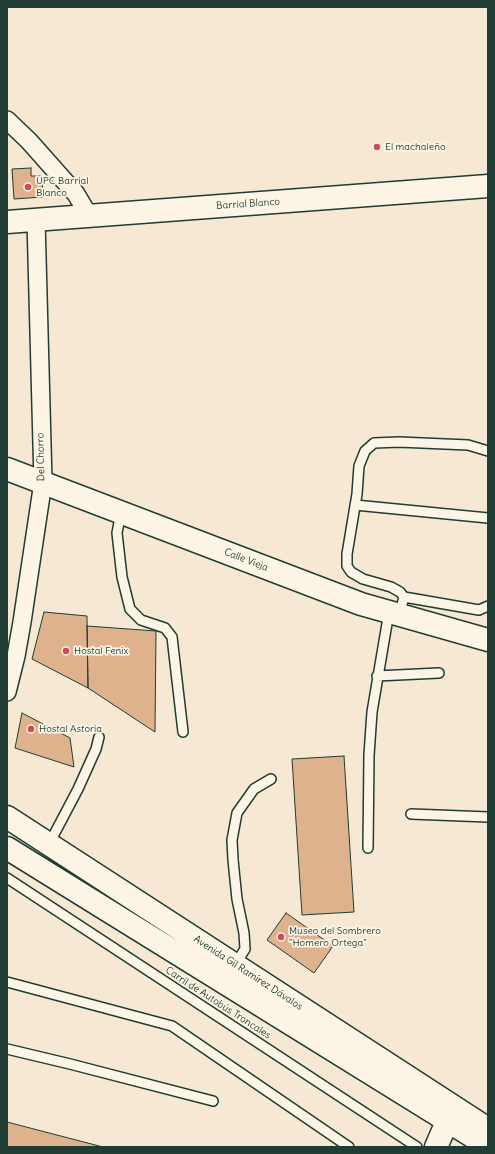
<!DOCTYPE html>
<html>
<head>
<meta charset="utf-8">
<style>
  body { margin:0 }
  #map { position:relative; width:495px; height:1154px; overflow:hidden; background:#f6e8d3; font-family:Delius,sans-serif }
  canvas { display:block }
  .frame { position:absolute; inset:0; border:8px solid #1f3d34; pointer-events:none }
</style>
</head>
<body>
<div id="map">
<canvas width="495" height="1154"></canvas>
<div class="frame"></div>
</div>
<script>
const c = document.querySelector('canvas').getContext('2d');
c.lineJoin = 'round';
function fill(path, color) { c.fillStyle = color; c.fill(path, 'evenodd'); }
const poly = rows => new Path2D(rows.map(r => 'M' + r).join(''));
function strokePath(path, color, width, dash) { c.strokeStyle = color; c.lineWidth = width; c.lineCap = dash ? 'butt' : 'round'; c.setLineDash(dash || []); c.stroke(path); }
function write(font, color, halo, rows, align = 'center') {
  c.font = font + ' Delius,sans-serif'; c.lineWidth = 3.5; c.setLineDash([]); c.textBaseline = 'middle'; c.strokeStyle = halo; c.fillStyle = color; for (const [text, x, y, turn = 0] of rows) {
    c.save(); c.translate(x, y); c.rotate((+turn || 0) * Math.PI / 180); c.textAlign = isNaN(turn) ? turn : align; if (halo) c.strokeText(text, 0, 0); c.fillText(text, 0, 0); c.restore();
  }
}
const building = poly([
  [31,168,31,176,42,176,43,197,14,199,12,169,31,168],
  [44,612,87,616,88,688,32,659,44,612],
  [87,626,156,631,155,732,88,688,87,626],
  [22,713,70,738,74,767,15,748,22,713],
  [344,756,354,912,302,915,292,759,344,756],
  [286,913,333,946,314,973,267,940,286,913],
  [7,1122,103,1147,7,1147,7,1122]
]);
fill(building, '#ddb28d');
strokePath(building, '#1f3d34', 1);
const lane = poly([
  [355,505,488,518],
  [121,512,117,533,122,577,130,609,141,620,165,628,172,637,183,732],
  [404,597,479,610,488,606],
  [399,615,404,597,400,592,391,587,363,579,351,572,347,566,347,554,357,494,359,466,365,451,374,443,399,442,468,445,488,451],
  [377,676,439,673],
  [411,814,488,817],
  [49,844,78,789,96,749,99,737],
  [368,848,369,755,372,712,389,612],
  [7,878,417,1147],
  [235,965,245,949,244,933,237,899,233,860,232,840,237,813,254,789,271,779],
  [7,982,172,1026,349,1147],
  [7,1049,70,1064,213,1101]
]);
const street = poly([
  [7,120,29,141,76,194,89,216],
  [7,692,16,656,22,622,43,482,36,220]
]);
const secondary = poly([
  [7,222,488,186],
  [7,469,361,604,488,640],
  [7,817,488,1129],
  [7,848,488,1146],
  [436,1147,453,1108]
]);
strokePath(lane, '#1f3d34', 12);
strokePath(street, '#1f3d34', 20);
strokePath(secondary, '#1f3d34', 25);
strokePath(lane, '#fcf5e5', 9);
strokePath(street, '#fcf5e5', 17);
strokePath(secondary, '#fcf5e5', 22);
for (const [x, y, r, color] of [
  [377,147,4,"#d1495b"],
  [28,187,4,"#d1495b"],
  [66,651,4,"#d1495b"],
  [31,729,4,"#d1495b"],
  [281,937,4,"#d1495b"]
]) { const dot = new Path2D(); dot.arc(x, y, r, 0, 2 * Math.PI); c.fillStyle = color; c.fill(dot); strokePath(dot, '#fcf5e5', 1.5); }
write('10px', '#1f3d34', '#fcf5e5', [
  ["El machaleño",385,147],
  ["UPC Barrial",36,181],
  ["Blanco",36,193],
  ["Hostal Fenix",74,651],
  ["Hostal Astoria",39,729],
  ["Museo del Sombrero",289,931],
  ["\"Homero Ortega\"",289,943]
], 'left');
write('10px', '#1f3d34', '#fcf5e5', [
  ["Barrial Blanco",248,204,-4],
  ["Del Chorro",41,457,-91],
  ["Calle Vieja",246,560,21],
  ["Avenida Gil Ramírez Dávalos",248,973,33],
  ["Carril de Autobús Troncales",218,1003,33]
]);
</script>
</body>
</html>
